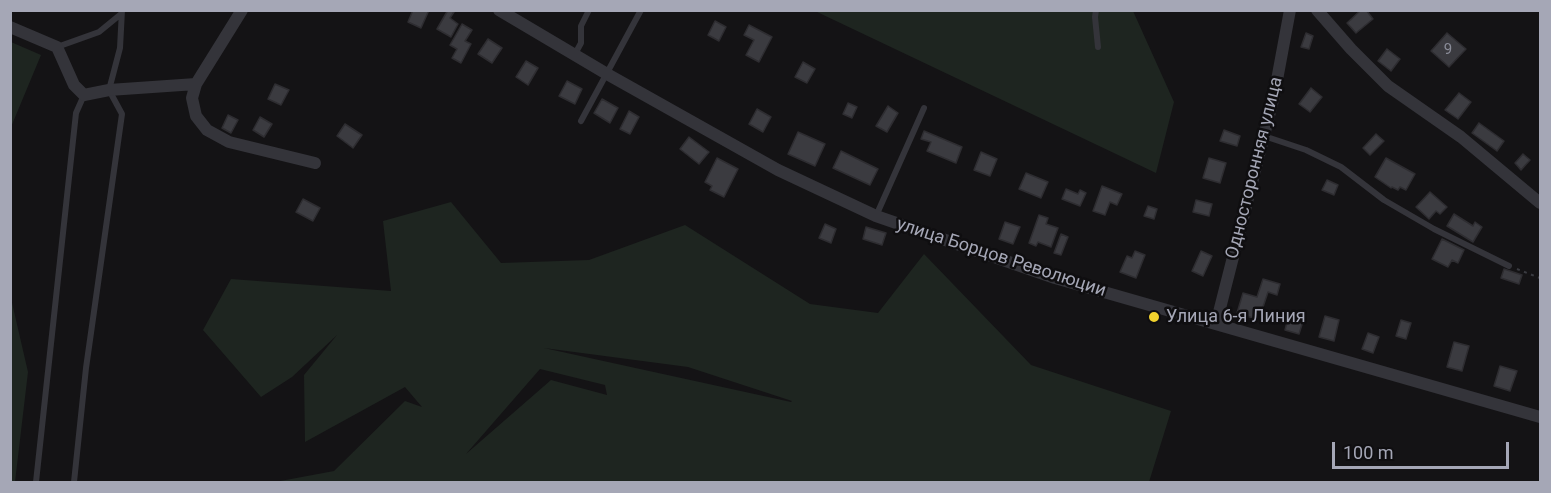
<!DOCTYPE html>
<html>
<head>
<meta charset="utf-8">
<style>
  body { margin:0 }
  #map { position:relative; width:1551px; height:493px; overflow:hidden; background:#141315; font-family:Roboto,sans-serif }
  canvas { display:block }
  .frame { position:absolute; inset:0; border:12px solid #a5a7b6; pointer-events:none }
  .scale { position:absolute; left:1332px; top:442px; width:177px; height:27px; box-sizing:border-box; border:3px solid #a5a7b6; border-top:0; padding-left:8px; font-size:18px; line-height:21px; white-space:nowrap; color:#a5a7b6; -webkit-text-stroke:4px #0f0e10; paint-order:stroke }
</style>
</head>
<body>
<div id="map">
<canvas width="1551" height="493"></canvas>
<div class="frame"></div>
<div class="scale">100 m</div>
</div>
<script>
const c = document.querySelector('canvas').getContext('2d');
c.lineJoin = 'round';
function fill(path, color) { c.fillStyle = color; c.fill(path, 'evenodd'); }
const poly = rows => new Path2D(rows.map(r => 'M' + r).join(''));
function strokePath(path, color, width, dash) { c.strokeStyle = color; c.lineWidth = width; c.lineCap = dash ? 'butt' : 'round'; c.setLineDash(dash || []); c.stroke(path); }
function write(font, color, halo, rows, align = 'center') {
  c.font = font + ' Roboto,sans-serif'; c.lineWidth = 5; c.setLineDash([]); c.textBaseline = 'middle'; c.strokeStyle = halo; c.fillStyle = color; for (const [text, x, y, turn = 0] of rows) {
    c.save(); c.translate(x, y); c.rotate((+turn || 0) * Math.PI / 180); c.textAlign = isNaN(turn) ? turn : align; if (halo) c.strokeText(text, 0, 0); c.fillText(text, 0, 0); c.restore();
  }
}
fill(poly([
  [815,11,1133,11,1174,102,1156,173],
  [11,42,41,55,11,127],
  [451,202,501,263,589,260,685,225,810,304,878,313,924,254,1031,365,1171,411,1149,482,275,482,334,471,405,401,422,407,405,387,305,442,304,375,337,335,292,377,261,397,203,330,231,279,391,291,383,221],
  [544,348,688,367,792,401,791,402],
  [540,369,605,385,607,395,551,380,466,454],
  [10,294,28,372,15,482,10,482]
]), '#1e2520');
const building = poly([
  [413,10,429,10,421,28,408,22,413,10],
  [448,10,454,12,450,18,458,24,451,37,437,29,448,10],
  [1361,10,1366,10,1373,19,1356,33,1347,23,1361,10],
  [715,21,726,27,719,41,708,35,715,21],
  [462,24,472,30,465,41,471,44,461,63,452,58,457,49,450,45,462,24],
  [749,25,772,37,759,62,746,55,754,40,744,35,749,25],
  [1306,33,1313,36,1309,49,1301,47,1306,33],
  [1447,33,1466,49,1449,67,1431,51,1447,33],
  [488,39,502,48,492,63,478,54,488,39],
  [1387,49,1400,59,1391,71,1378,61,1387,49],
  [526,61,538,68,528,85,516,77,526,61],
  [803,62,815,69,807,83,795,77,803,62],
  [567,81,582,89,575,104,559,96,567,81],
  [275,84,289,90,281,105,268,99,275,84],
  [1311,88,1322,97,1310,112,1299,104,1311,88],
  [1459,93,1471,102,1458,119,1445,110,1459,93],
  [602,99,618,108,610,123,594,113,602,99],
  [848,103,857,107,852,118,843,114,848,103],
  [888,106,898,113,887,132,876,126,888,106],
  [757,109,771,117,763,132,749,124,757,109],
  [629,111,639,117,630,134,620,129,629,111],
  [228,115,238,120,231,133,222,128,228,115],
  [260,117,272,124,264,137,253,130,260,117],
  [1479,123,1504,141,1497,151,1472,133,1479,123],
  [345,124,362,135,353,148,337,136,345,124],
  [1224,130,1240,136,1237,146,1220,141,1224,130],
  [924,131,962,147,956,163,927,151,931,142,921,139,924,131],
  [798,132,825,144,815,166,788,154,798,132],
  [1376,134,1384,141,1370,155,1363,148,1376,134],
  [689,137,709,152,699,164,680,149,689,137],
  [841,151,878,169,870,185,833,168,841,151],
  [981,152,997,159,990,176,974,170,981,152],
  [1523,154,1530,160,1521,170,1515,163,1523,154],
  [717,158,738,169,724,197,710,190,712,186,705,182,717,158],
  [1209,158,1226,163,1220,183,1203,178,1209,158],
  [1386,158,1415,174,1406,190,1400,187,1398,190,1392,187,1391,188,1375,177,1386,158],
  [1026,173,1048,182,1041,198,1019,189,1026,173],
  [1327,180,1338,185,1334,195,1322,190,1327,180],
  [1102,186,1122,194,1117,205,1110,202,1105,215,1093,211,1102,186],
  [1066,189,1078,194,1080,190,1086,193,1080,206,1062,199,1066,189],
  [1430,192,1447,207,1440,214,1436,211,1429,219,1416,207,1430,192],
  [303,199,320,208,313,221,296,212,303,199],
  [1196,200,1212,204,1209,216,1193,212,1196,200],
  [1148,206,1157,209,1154,219,1144,216,1148,206],
  [1454,214,1473,226,1475,222,1482,227,1473,242,1447,226,1454,214],
  [1039,215,1048,218,1046,224,1058,228,1051,247,1038,242,1036,246,1029,243,1039,215],
  [1005,222,1020,227,1013,244,999,239,1005,222],
  [825,224,836,229,831,243,819,238,825,224],
  [866,227,886,233,882,245,863,239,866,227],
  [1061,234,1068,237,1061,255,1054,253,1061,234],
  [1442,239,1464,250,1458,263,1452,260,1448,267,1432,259,1442,239],
  [1135,251,1145,255,1136,278,1120,272,1127,256,1132,258,1135,251],
  [1201,251,1212,256,1203,276,1192,271,1201,251],
  [1504,269,1522,275,1519,284,1501,278,1504,269],
  [1263,279,1280,284,1277,295,1268,292,1262,310,1259,309,1256,319,1237,313,1243,293,1257,297,1263,279],
  [1290,311,1305,315,1299,334,1285,330,1290,311],
  [1325,316,1339,320,1334,341,1319,337,1325,316],
  [1401,320,1411,323,1406,339,1396,336,1401,320],
  [1368,333,1379,337,1373,353,1362,349,1368,333],
  [1454,342,1469,346,1462,371,1447,367,1454,342],
  [1500,366,1517,371,1510,391,1494,386,1500,366]
]);
fill(building, '#3b3b40');
strokePath(building, '#2e2d31', 1.5);
strokePath(poly([
  [1517,269,1540,278]
]), '#3a3b41', 2, [3, 4.5]);
strokePath(poly([
  [1096,10,1095,17,1098,47],
  [57,47,99,32,121,14],
  [575,54,581,43,581,26,589,10],
  [581,121,641,10],
  [1264,136,1306,150,1341,167,1384,200,1434,229,1509,266],
  [876,216,924,108],
  [36,482,76,113,84,95],
  [74,482,86,368,122,114,109,90,120,48,122,10]
]), '#34343a', 6);
strokePath(poly([
  [499,10,607,74,778,170,876,216,1055,278,1540,417],
  [1317,10,1351,49,1388,86,1461,137,1540,203],
  [10,27,57,47,74,85,84,95,109,90,196,84,192,98,196,116,207,130,229,142,315,163],
  [196,84,242,10],
  [1216,324,1274,96,1290,10]
]), '#34343a', 12);
for (const [x, y, r, color] of [
  [1154,317,6,"#f2d32e"]
]) { const dot = new Path2D(); dot.arc(x, y, r, 0, 2 * Math.PI); c.fillStyle = color; c.fill(dot); strokePath(dot, '#0f0e10', 2); }
write('15px', '#8a8c98', null, [
  ["9",1448,50]
]);
write('18px', '#a5a7b6', '#0f0e10', [
  ["Односторонняя улица",1255,168,-76],
  ["улица Борцов Революции",1001,258,18]
]);
write('18px', '#a5a7b6', '#0f0e10', [
  ["Улица 6-я Линия",1166,317]
], 'left');
</script>
</body>
</html>
